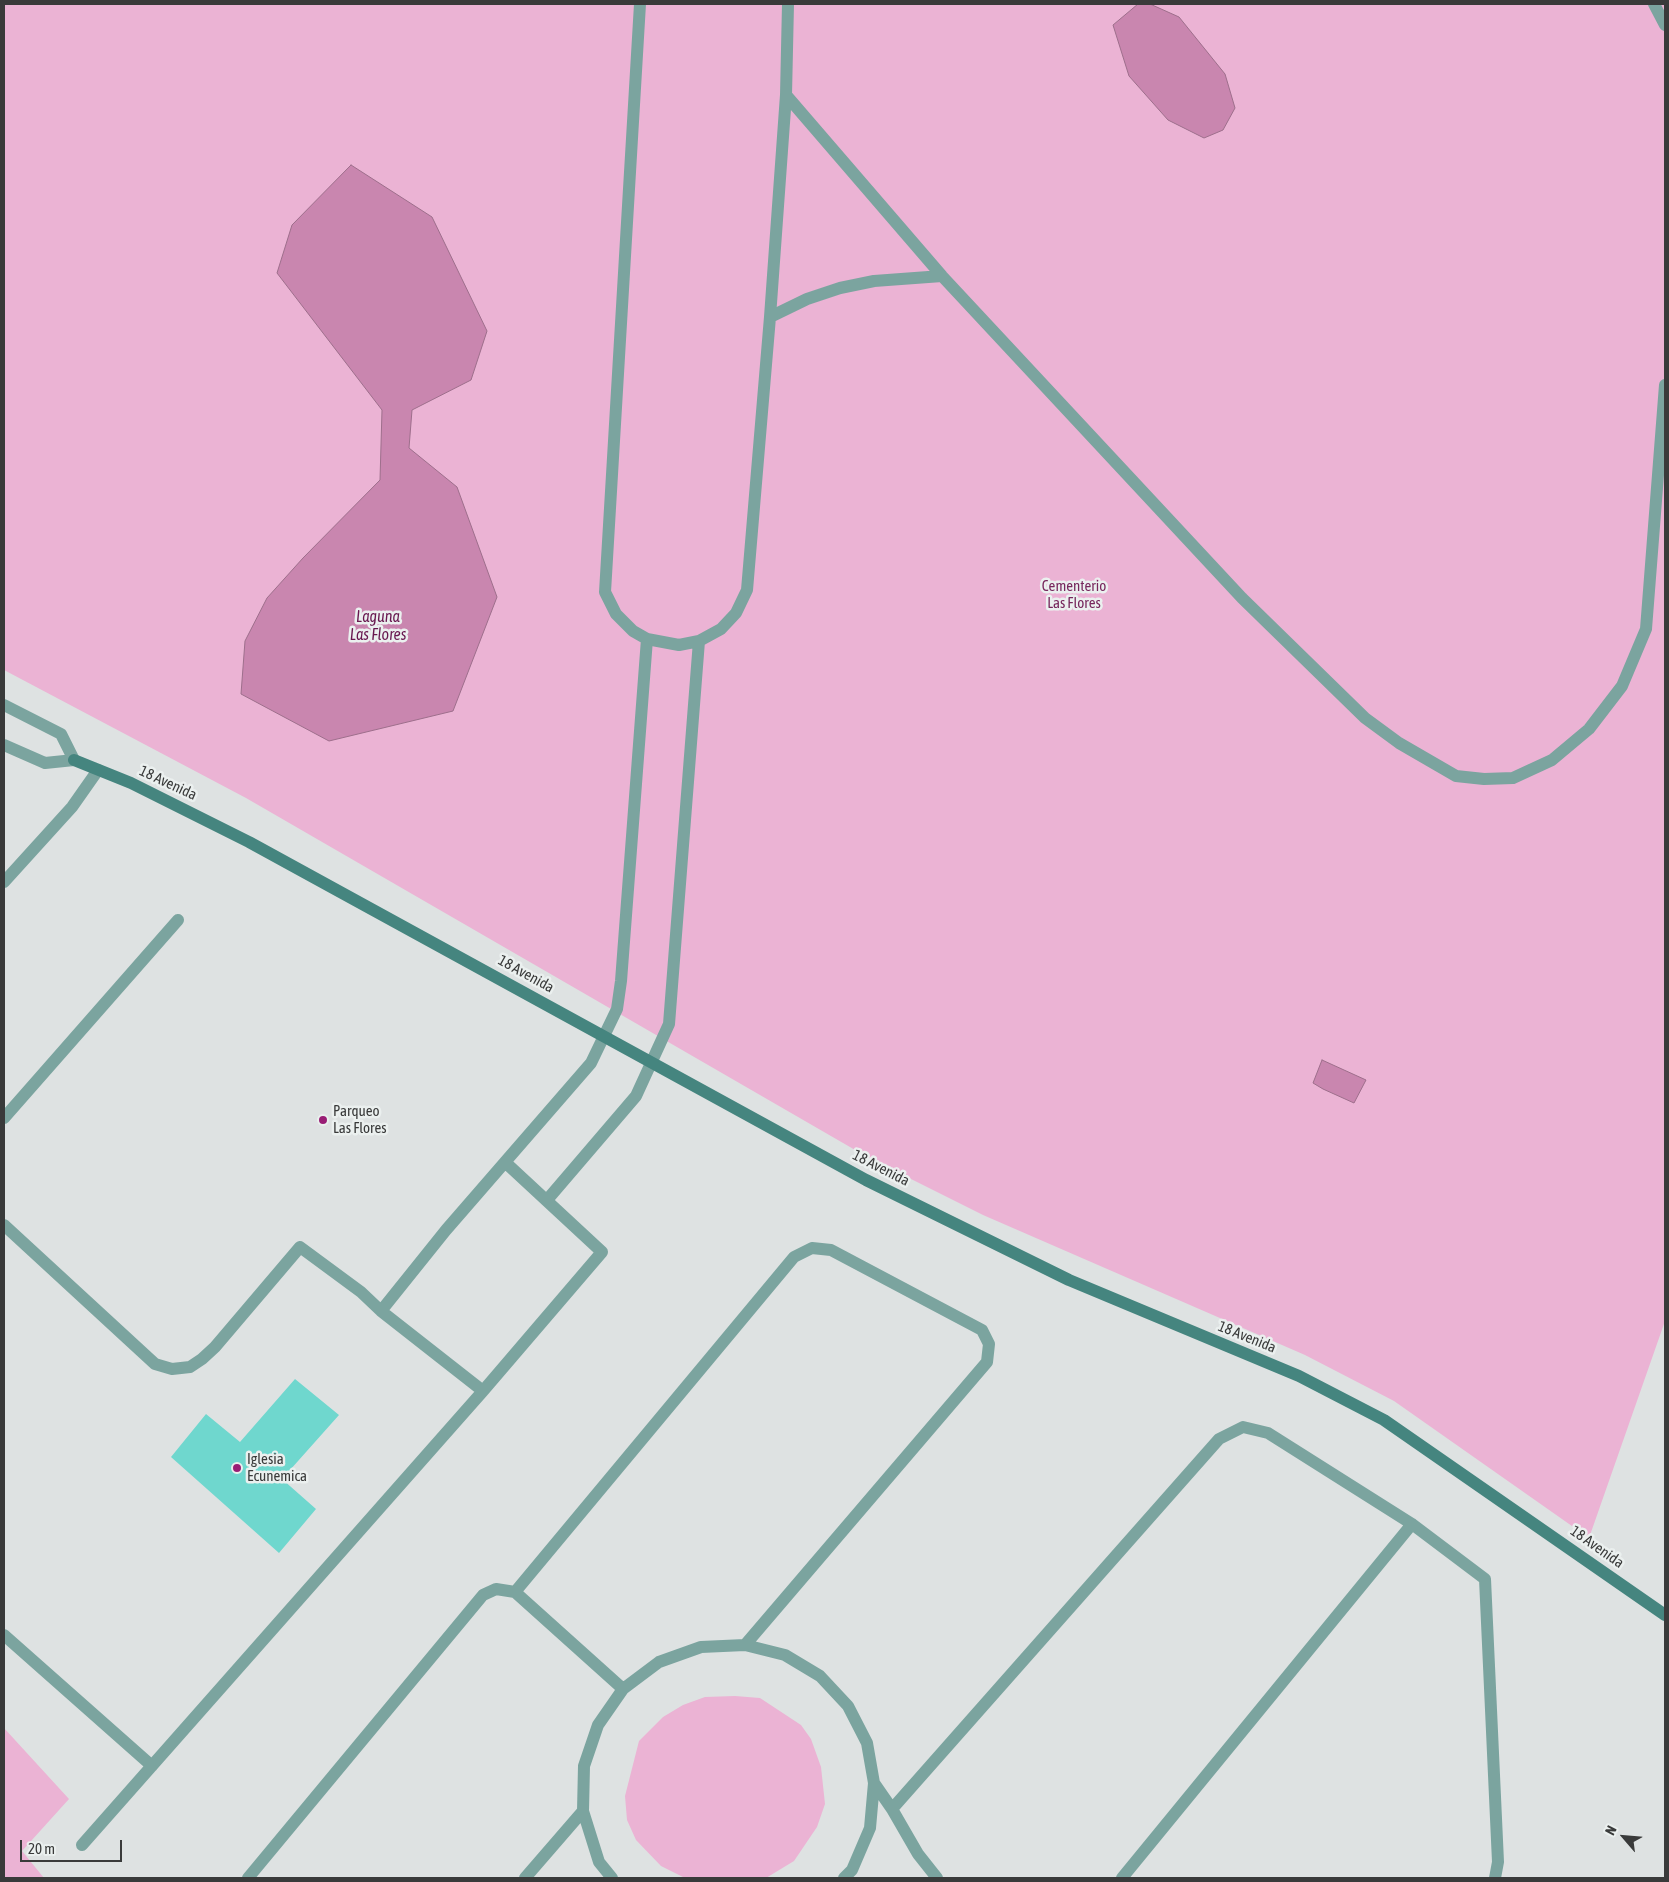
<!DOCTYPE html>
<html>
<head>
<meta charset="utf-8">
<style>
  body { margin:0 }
  #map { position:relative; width:1669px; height:1882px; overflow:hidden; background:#dee2e2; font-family:"Asap Condensed",sans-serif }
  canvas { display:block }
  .frame { position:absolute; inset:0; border:5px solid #393a3a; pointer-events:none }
  .north { position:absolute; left:1599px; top:1812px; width:50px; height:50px; -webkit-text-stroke:4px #ebf0ef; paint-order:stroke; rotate:297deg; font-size:14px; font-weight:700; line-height:20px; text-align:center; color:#393a3a }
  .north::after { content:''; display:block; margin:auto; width:18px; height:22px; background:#393a3a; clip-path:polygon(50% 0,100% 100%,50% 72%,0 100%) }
  .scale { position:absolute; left:20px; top:1840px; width:102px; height:22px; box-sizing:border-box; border:2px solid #393a3a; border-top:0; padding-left:6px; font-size:15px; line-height:18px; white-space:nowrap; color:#393a3a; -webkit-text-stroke:4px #ebf0ef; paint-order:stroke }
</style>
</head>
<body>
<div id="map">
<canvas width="1669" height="1882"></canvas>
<div class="frame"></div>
<div class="north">N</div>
<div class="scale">20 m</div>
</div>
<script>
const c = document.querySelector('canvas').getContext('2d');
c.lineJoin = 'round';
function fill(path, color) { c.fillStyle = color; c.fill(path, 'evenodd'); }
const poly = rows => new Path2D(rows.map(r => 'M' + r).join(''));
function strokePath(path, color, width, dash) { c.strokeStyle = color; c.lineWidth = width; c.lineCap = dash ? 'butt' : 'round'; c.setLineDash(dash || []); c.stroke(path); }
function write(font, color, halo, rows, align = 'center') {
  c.font = font + ' "Asap Condensed",sans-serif'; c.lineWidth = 5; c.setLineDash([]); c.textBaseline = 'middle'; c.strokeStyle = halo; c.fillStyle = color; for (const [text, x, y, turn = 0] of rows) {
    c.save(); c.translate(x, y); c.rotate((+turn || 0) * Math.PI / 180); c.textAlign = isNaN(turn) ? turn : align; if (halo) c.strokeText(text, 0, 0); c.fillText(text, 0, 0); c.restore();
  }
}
fill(poly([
  [4,4,1665,4,1665,1321,1589,1538,1394,1401,1305,1355,983,1215,869,1158,246,798,4,670],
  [735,1696,760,1698,801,1725,811,1739,821,1767,825,1804,817,1827,794,1861,766,1878,685,1878,661,1866,636,1840,627,1820,625,1796,639,1741,663,1717,683,1705,705,1697],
  [4,1728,69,1799,22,1851,44,1878,4,1878]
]), '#ebb3d4');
const water = poly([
  [1138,4,1150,4,1179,17,1225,74,1235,108,1223,130,1204,138,1168,120,1129,76,1113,25,1138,4],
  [351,165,432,217,487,331,471,380,412,410,409,448,457,487,497,597,453,711,329,741,241,694,245,641,267,598,303,558,380,480,382,410,277,273,292,225,351,165],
  [1322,1060,1366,1080,1354,1103,1323,1089,1313,1083,1322,1060]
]);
fill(water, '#c986af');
strokePath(water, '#9e6f8c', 1);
fill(poly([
  [295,1379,339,1415,282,1479,316,1509,279,1553,171,1457,206,1414,240,1442]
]), '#6fd7ce');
strokePath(poly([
  [640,4,605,592,616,614,633,631,647,639,679,645,699,641,721,629,736,613,747,590,770,317,786,95,788,4],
  [1654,4,1665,25],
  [786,95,942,276,1242,598,1365,718,1399,743,1456,776,1484,779,1513,778,1552,760,1589,729,1622,686,1646,629,1665,385],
  [770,317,807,299,840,288,874,281,942,276],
  [4,1118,178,920],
  [547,1200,636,1096,669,1024,699,641],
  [4,1225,155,1364,172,1369,190,1367,202,1359,215,1347,300,1247,361,1292,381,1311,483,1391],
  [381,1311,446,1230,591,1063,617,1009,621,981,647,639],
  [4,1635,152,1766],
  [82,1845,483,1391,602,1252,506,1163]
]), '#7ba49f', 12);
strokePath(poly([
  [4,705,61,734,74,760,45,763,4,745],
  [4,882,72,807,98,770],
  [515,1592,794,1257,812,1248,831,1250,982,1330,989,1344,987,1362,745,1645],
  [874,1783,892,1809,918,1854,937,1878],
  [892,1809,1219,1439,1243,1427,1268,1433,1412,1524,1485,1579,1498,1862,1495,1878],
  [248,1878,483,1595,496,1589,515,1592,623,1689],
  [525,1878,583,1811],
  [612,1878,599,1862,583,1811,584,1766,598,1725,623,1689,659,1662,701,1647,745,1645,785,1655,820,1676,848,1706,867,1743,874,1783,870,1828,852,1870,844,1878],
  [1122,1878,1412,1524]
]), '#7ba49f', 12);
strokePath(poly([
  [74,760,131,783,249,842,866,1180,1069,1280,1299,1376,1384,1420,1665,1615]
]), '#45857f', 12);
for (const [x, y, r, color] of [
  [323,1120,5,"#991d75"],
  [237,1468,5,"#991d75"]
]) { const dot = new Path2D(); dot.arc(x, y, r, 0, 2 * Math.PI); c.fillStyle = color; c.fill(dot); strokePath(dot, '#ebf0ef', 2); }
write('15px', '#77275d', '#ebf0ef', [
  ["Cementerio",1074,586],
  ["Las Flores",1074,603]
]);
write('15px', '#393a3a', '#ebf0ef', [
  ["18 Avenida",168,783,25],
  ["18 Avenida",526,974,29],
  ["18 Avenida",881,1168,27],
  ["18 Avenida",1247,1337,22],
  ["18 Avenida",1597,1547,35]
]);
write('15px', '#393a3a', '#ebf0ef', [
  ["Parqueo",333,1111],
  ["Las Flores",333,1128],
  ["Iglesia",247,1459],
  ["Ecunemica",247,1476]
], 'left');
write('italic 16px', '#68174f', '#ebf0ef', [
  ["Laguna",378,617],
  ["Las Flores",378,635]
]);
</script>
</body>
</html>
